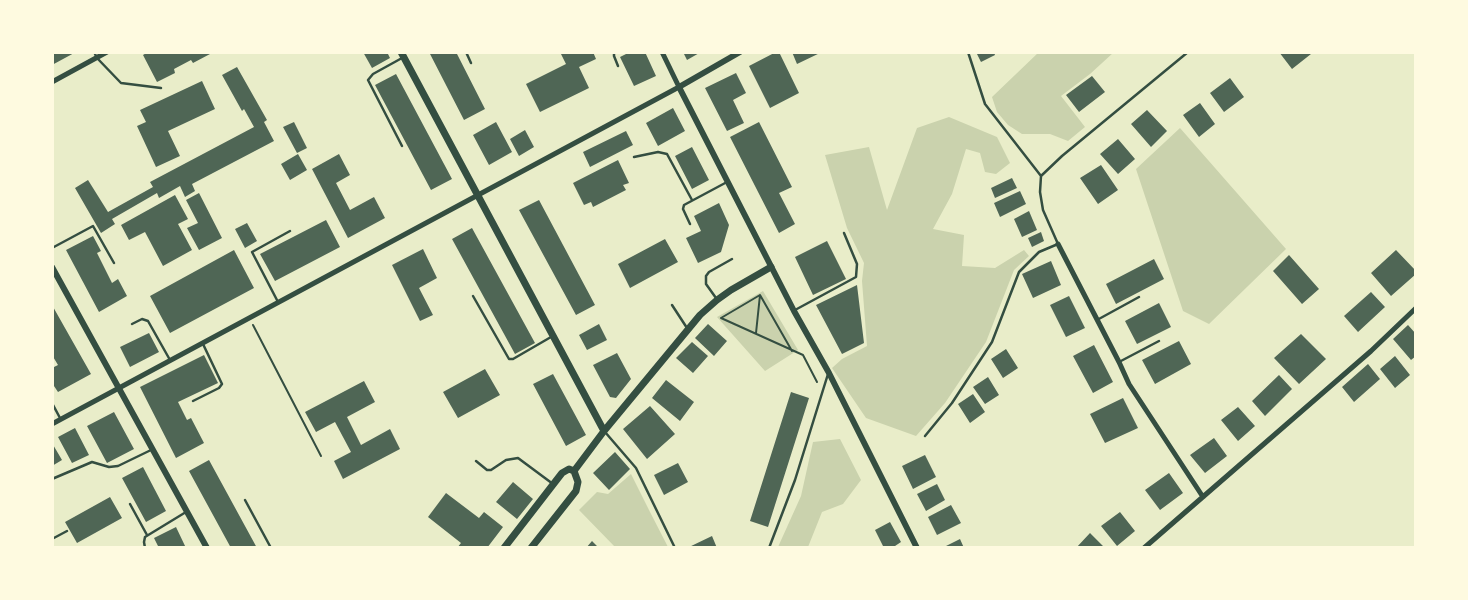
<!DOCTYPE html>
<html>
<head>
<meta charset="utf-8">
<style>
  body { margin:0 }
  #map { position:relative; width:1468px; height:600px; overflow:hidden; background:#e9edc9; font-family:Lato,sans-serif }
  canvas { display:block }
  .frame { position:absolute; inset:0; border:54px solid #fefae0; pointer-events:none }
</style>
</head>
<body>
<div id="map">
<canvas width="1468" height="600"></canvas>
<div class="frame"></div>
</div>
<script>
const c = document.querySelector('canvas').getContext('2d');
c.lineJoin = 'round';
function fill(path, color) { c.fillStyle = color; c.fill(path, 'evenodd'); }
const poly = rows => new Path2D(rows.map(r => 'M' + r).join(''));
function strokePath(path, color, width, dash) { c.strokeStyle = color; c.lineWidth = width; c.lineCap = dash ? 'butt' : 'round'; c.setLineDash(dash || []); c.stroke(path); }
fill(poly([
  [1039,52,1113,53,1090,74,1061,96,1085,127,1068,141,1050,134,1022,134,1008,125,997,112,992,97],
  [949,117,997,137,1010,163,996,174,985,172,980,153,966,149,952,194,933,229,964,235,962,266,995,268,1024,250,1029,256,1014,270,986,342,945,403,916,436,866,418,832,368,842,359,867,346,862,281,864,263,847,228,825,155,869,147,887,210,917,128],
  [1180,128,1286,249,1209,324,1183,311,1136,169],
  [763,291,798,350,765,371,717,317],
  [840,439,861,480,843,504,822,512,808,547,778,547,801,496,813,442],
  [631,474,650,512,668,547,615,547,579,510,597,492,608,494]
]), '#cad2ad');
fill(poly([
  [52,52,76,52,52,65],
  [148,52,209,52,210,54,193,63,191,60,174,69,175,73,157,82,143,55],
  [363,52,387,52,390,58,372,68],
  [429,52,456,52,485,109,464,120],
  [560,52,593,52,596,59,579,67,589,88,540,112,526,84,566,64],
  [630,52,645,52,656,76,634,86,620,57],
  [683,52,701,52,687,60],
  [776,52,779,52,799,93,770,108,749,66],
  [792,52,822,52,797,64],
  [976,52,994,52,995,55,981,62],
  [1279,52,1309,52,1311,54,1292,69],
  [237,67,267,120,264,122,274,141,192,184,195,191,185,197,180,186,159,198,157,193,112,219,115,224,101,233,75,188,88,180,108,212,153,187,150,182,254,127,244,109,242,111,222,75],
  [736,73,746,93,733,100,744,123,727,131,705,88],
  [396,74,452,179,431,190,375,85],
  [1092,76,1105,92,1079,112,1066,95],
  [1230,78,1244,97,1224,112,1210,93],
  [202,81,215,109,168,131,180,156,156,167,137,126,146,122,140,110],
  [1200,103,1215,124,1199,137,1183,115],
  [673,108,685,131,658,146,646,123],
  [1147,110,1167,131,1151,147,1131,124],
  [294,122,307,148,297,153,283,127],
  [496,122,512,152,489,165,473,135],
  [759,122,792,187,779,193,795,224,779,233,730,137],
  [525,130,534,147,519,156,510,139],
  [626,131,633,145,590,167,583,152],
  [1118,139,1135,159,1118,174,1100,154],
  [692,147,709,180,692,189,675,156],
  [298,154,307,170,290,180,281,164],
  [339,154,350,175,336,183,350,210,374,197,385,218,348,238,312,169],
  [618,160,629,183,623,185,626,190,593,207,591,202,584,205,573,183],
  [1101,165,1118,190,1098,204,1080,178],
  [1012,178,1017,188,995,198,991,188],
  [1020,191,1026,204,1000,217,994,203],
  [199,193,222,238,199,250,187,228,198,223,186,200],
  [175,195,188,219,178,224,192,250,163,266,145,232,129,240,121,225],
  [539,200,595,305,576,315,519,210],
  [719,203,729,225,721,252,698,263,686,238,701,231,694,216],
  [1029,211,1037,230,1022,237,1014,219],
  [326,220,340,247,275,281,260,254],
  [247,223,257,241,245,248,235,229],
  [472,228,535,343,515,354,452,239],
  [1041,232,1044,241,1032,247,1028,238],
  [93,236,101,251,97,253,112,283,118,279,127,296,99,312,66,250],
  [665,239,678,262,630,288,618,264],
  [827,241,846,279,813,295,795,257],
  [423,249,437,278,419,288,433,315,420,321,392,265],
  [234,250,254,288,170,333,150,296],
  [1396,250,1416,271,1416,274,1391,296,1371,273],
  [1289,255,1319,289,1302,304,1273,271],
  [1154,259,1164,279,1116,304,1106,284],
  [1051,261,1061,285,1033,298,1022,274],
  [857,285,864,343,842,354,816,305],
  [1371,292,1385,307,1358,332,1344,316],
  [1069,296,1085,328,1066,337,1050,305],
  [1159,303,1171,327,1137,344,1125,321],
  [52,305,91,374,58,392,52,383,52,368,58,365,52,355],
  [599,324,607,340,587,350,579,335],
  [708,324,727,341,714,356,695,338],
  [1408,325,1416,334,1416,356,1411,360,1393,339],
  [149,333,159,352,130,367,120,347],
  [1301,334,1326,359,1299,384,1274,358],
  [1179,341,1191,364,1155,384,1142,360],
  [692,342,708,356,693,373,676,358],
  [1094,345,1113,382,1093,393,1073,356],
  [1006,349,1018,368,1003,378,991,359],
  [617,353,631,379,616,398,610,397,593,365],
  [204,355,218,383,178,402,187,420,191,418,204,443,176,458,140,387],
  [1395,356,1410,375,1395,388,1380,369],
  [1368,364,1380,379,1354,402,1342,387],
  [485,369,500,395,458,418,443,392],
  [553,374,586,435,566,446,533,384],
  [1279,375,1292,389,1265,416,1252,401],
  [988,377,999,395,985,404,973,387],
  [666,380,694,402,680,421,652,398],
  [364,381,375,402,347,417,361,445,390,429,400,449,343,479,334,461,351,452,335,422,316,432,305,412],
  [791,392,809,398,768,527,750,521],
  [973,394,985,412,970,423,958,404],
  [1123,398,1138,428,1105,443,1090,414],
  [650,406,675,434,647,459,623,429],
  [1238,407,1255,426,1238,441,1221,420],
  [114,412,134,449,107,463,87,426],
  [75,428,89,455,72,463,58,437],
  [1214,438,1227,456,1205,473,1190,455],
  [52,443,62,460,52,466],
  [615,452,630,469,609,490,593,473],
  [925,455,936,477,913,489,902,466],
  [209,460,257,548,231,548,189,471],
  [678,463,688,482,664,495,654,475],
  [143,467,166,511,146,522,122,478],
  [1169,473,1183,493,1160,510,1145,490],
  [513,482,533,499,517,519,496,502],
  [937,484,945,500,926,511,917,494],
  [446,493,479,518,484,512,503,527,487,548,457,548,461,543,428,517],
  [110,497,122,518,77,543,65,522],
  [951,505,961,523,937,535,928,517],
  [1120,512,1135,531,1117,546,1101,526],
  [890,522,901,542,892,548,884,548,875,530],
  [176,527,186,548,159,548,154,538],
  [1090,533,1105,548,1076,548],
  [712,536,717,548,687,548],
  [960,539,964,548,942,548],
  [592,541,599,548,586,548]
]), '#4f6655');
strokePath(poly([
  [721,318,803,355,817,382],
  [721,318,760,295],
  [253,325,321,456],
  [756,333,760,295,792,351]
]), '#344e41', 2);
strokePath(poly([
  [94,52,97,58,121,83,161,88],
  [466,52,471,63],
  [614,52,614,56,618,66],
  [968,52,985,104,1041,176],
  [402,58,373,74,368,80,402,146],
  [634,157,658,152,667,154,692,200],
  [690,224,683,209,684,205,727,182],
  [52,248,93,226,114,263],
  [473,296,509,359,513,359,551,337],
  [716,298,706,284,706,276,709,272,732,259],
  [278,302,252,252,290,231],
  [672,305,687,328],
  [795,310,856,277,857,264,844,233],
  [1097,320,1139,297],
  [132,324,142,319,148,321,170,360],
  [1119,362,1159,341],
  [193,401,219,388,222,384,203,344],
  [52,403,60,418],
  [605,432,636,468,675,548],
  [925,436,952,403,992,342,1019,272,1039,252,1058,244,1043,210,1040,192,1041,176,1062,156,1188,52],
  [476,461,487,470,491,470,506,460,518,458,553,484],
  [52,479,92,462,109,467,118,466,151,450],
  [245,500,271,548],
  [130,504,147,535],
  [52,539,67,531],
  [145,548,144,542,145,537,186,512],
  [769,548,795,480,828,374]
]), '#344e41', 2.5);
strokePath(poly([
  [52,82,107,52],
  [1058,244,1119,362,1129,384,1203,497],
  [52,424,679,87,662,52],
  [1144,548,1371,351,1416,308]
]), '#344e41', 5);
strokePath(poly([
  [740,52,679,87,794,311,829,373,917,548],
  [52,267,207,548]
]), '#344e41', 6);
strokePath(poly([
  [401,52,604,431],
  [574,471,604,431,700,315,717,300,731,290,771,267],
  [504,548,562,473,569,469,574,471],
  [531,548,576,491,578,482,574,471]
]), '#344e41', 7);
</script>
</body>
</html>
